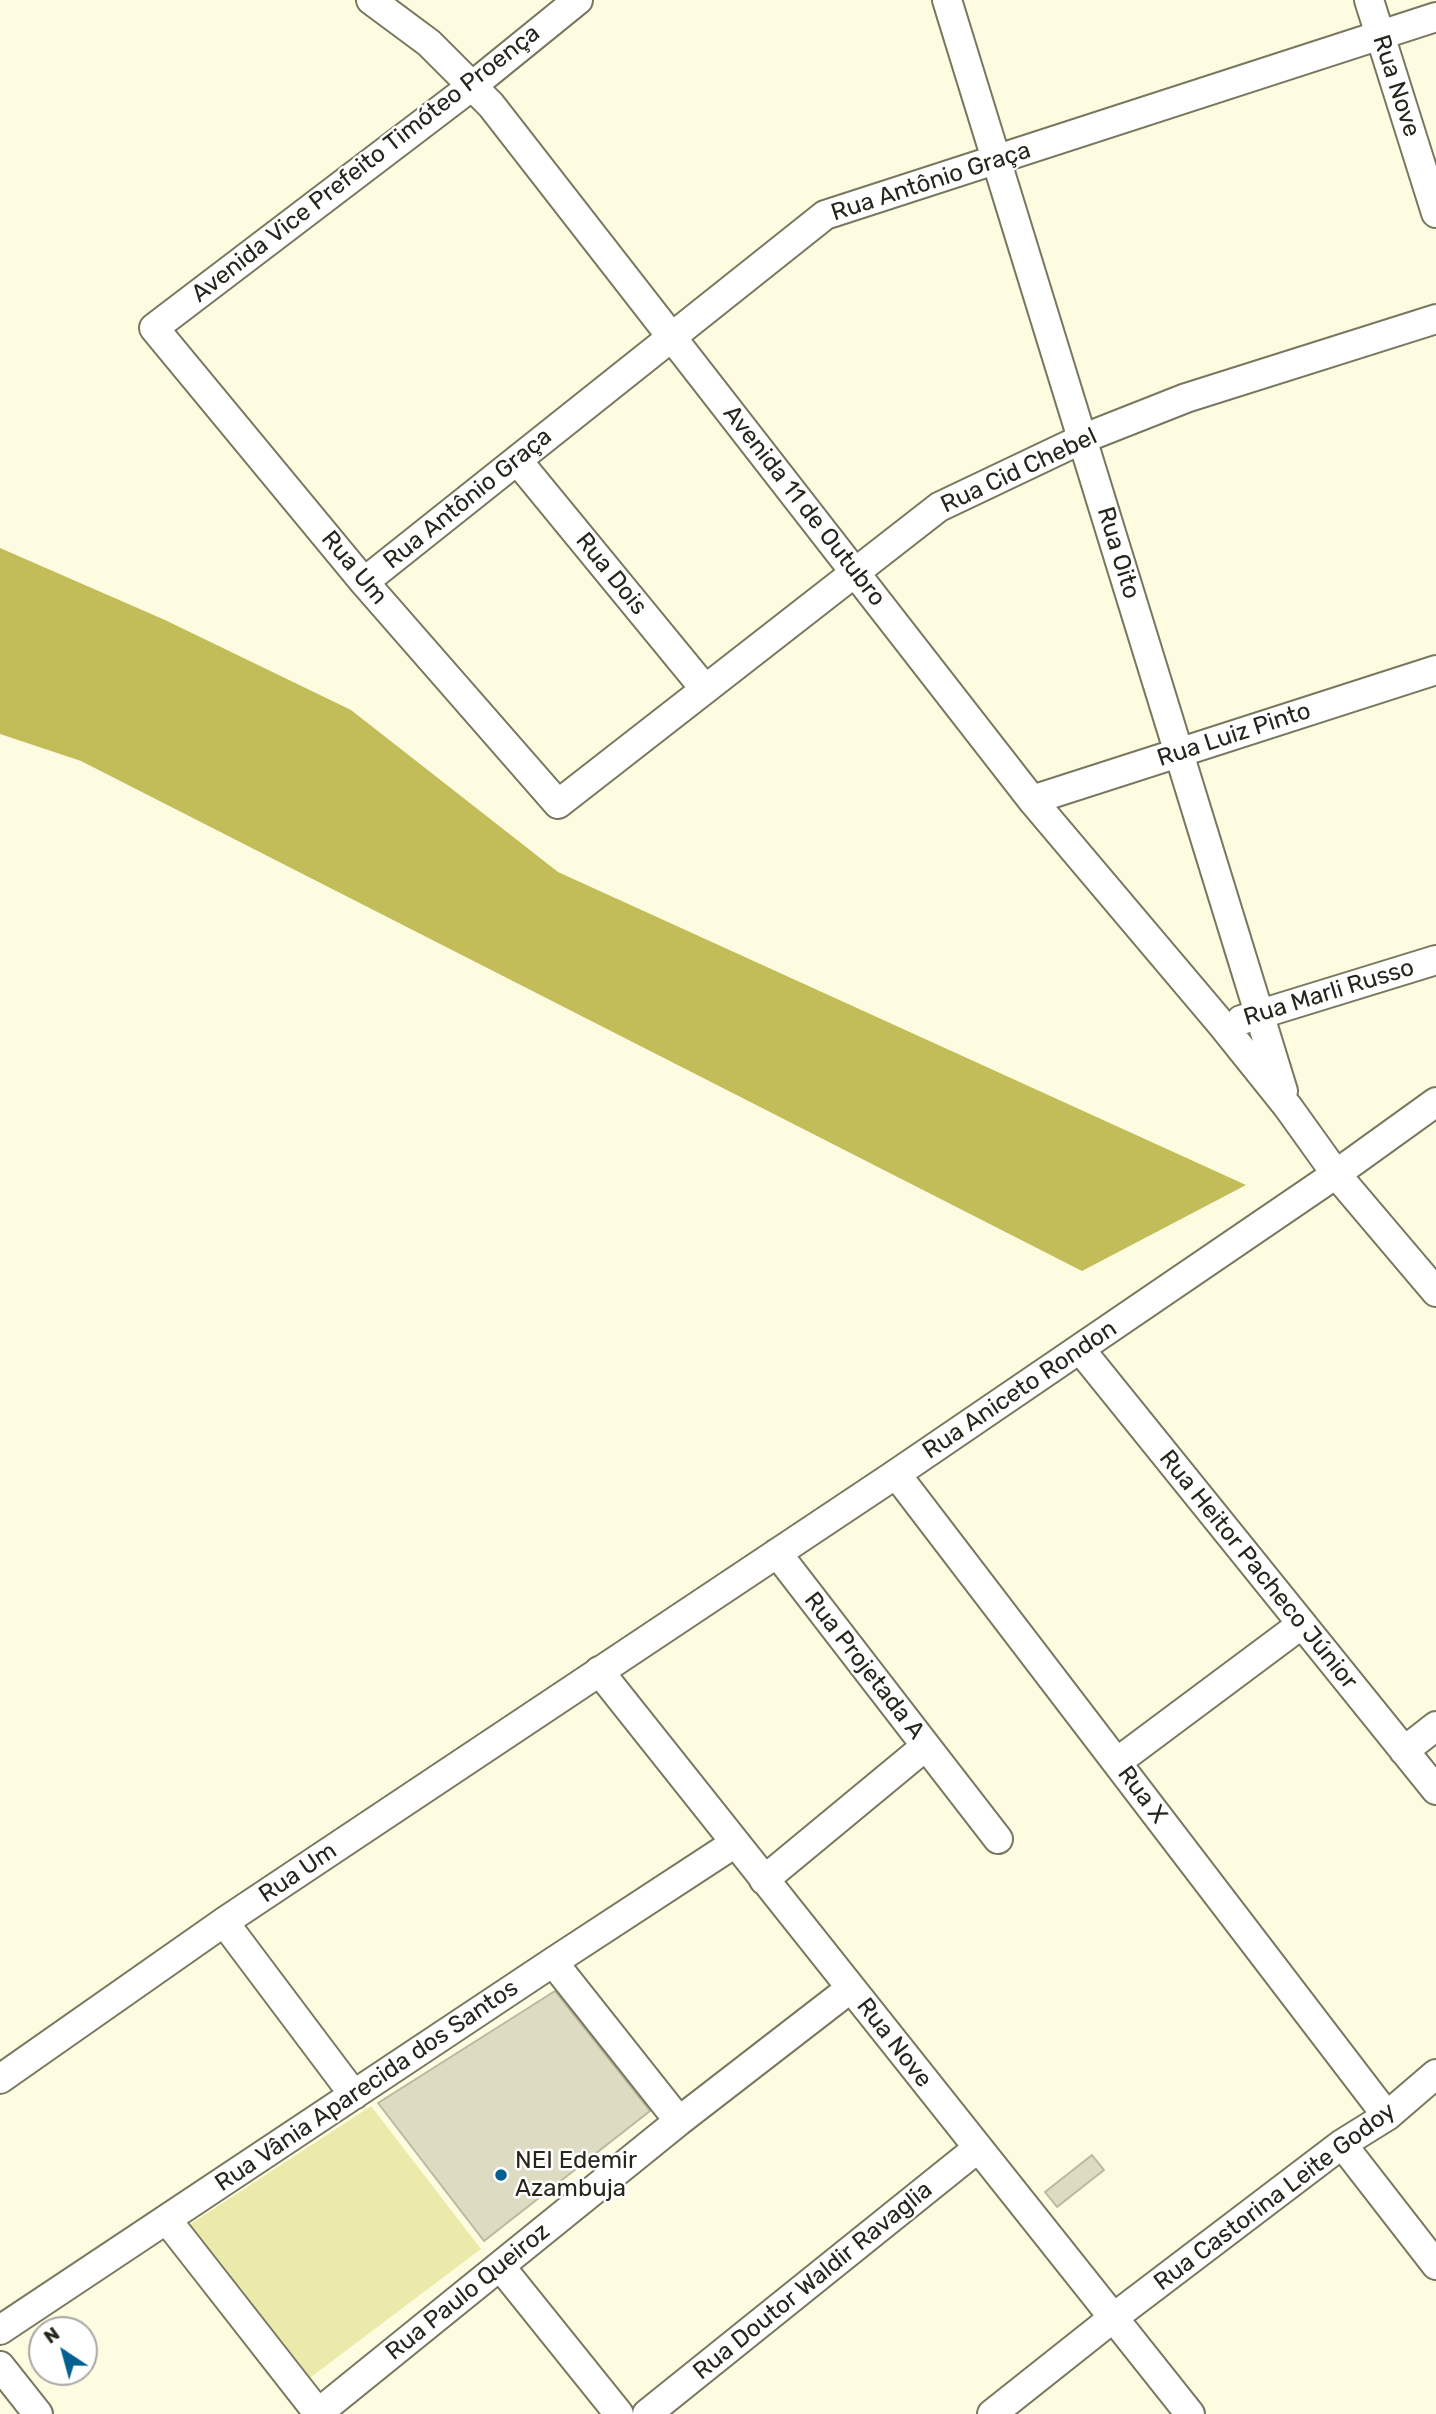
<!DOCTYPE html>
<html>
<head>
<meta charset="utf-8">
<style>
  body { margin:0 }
  #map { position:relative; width:1436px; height:2414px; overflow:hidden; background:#fdfce1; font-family:Rubik,sans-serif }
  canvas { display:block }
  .north { position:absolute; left:28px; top:2316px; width:70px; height:70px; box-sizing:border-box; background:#fff; border:2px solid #a9a8a4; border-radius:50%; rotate:324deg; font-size:19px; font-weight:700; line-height:28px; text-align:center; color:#27261c }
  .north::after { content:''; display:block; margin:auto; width:24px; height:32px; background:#046091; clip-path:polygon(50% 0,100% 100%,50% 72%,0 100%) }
</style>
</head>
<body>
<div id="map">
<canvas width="1436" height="2414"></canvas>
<div class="north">N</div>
</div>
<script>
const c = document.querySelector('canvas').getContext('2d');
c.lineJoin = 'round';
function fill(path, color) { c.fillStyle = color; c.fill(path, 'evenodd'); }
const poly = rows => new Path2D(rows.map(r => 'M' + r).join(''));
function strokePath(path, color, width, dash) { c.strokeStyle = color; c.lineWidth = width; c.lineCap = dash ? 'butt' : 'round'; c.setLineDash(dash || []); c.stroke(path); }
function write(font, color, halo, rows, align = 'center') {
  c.font = font + ' Rubik,sans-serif'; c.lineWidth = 5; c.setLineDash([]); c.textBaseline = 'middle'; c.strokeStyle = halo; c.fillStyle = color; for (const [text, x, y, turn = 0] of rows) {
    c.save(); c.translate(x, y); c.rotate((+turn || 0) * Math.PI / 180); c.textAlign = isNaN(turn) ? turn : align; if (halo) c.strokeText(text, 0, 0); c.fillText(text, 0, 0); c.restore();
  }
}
fill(poly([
  [371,2106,481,2249,307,2380,189,2225]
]), '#eceaab');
fill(poly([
  [0,548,165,620,351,710,558,872,1246,1185,1082,1271,81,761,0,734]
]), '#c2bc59');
const building = poly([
  [555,1991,650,2111,484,2241,378,2103,555,1991],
  [1092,2155,1104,2170,1057,2207,1045,2192,1092,2155]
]);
fill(building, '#dddcc2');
strokePath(building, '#b9b99f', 2);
const minor = poly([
  [371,0,429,43,491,105,1032,800,1223,1026,1288,1107,1336,1174,1436,1292],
  [578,0,472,86,154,328,364,582,558,804,939,507,1082,439,1186,398,1436,319],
  [947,0,1283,1091],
  [1369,0,1436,213],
  [517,460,705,689],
  [364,582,825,215,1436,17],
  [1032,800,1436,670],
  [1241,1020,1436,960],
  [1080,1349,1436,1790],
  [896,1474,1387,2116],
  [599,1671,1190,2414],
  [926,1746,998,1839],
  [1404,1751,1436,1726],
  [1117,1762,1302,1624],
  [764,1880,926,1746,777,1553],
  [224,1922,354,2095],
  [553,1962,679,2121],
  [0,2079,224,1922,896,1474,1336,1174,1436,1102],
  [1342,2144,1436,2265],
  [167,2220,318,2413],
  [500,2266,619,2414],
  [0,2330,553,1962,735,1843],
  [0,2366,38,2414],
  [317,2414,679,2121,851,1988],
  [647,2414,978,2148],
  [992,2414,1113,2318,1342,2144,1387,2116,1436,2074]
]);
strokePath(minor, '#78775f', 32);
strokePath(minor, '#fff', 28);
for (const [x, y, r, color] of [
  [501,2175,7,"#046091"]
]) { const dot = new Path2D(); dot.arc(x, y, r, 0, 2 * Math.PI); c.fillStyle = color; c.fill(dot); strokePath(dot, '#fff', 2.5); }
write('24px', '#27261c', '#fff', [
  ["Rua Nove",1396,86,72],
  ["Avenida Vice Prefeito Timóteo Proença",366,164,-38],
  ["Rua Antônio Graça",931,182,-18],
  ["Rua Cid Chebel",1019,471,-25],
  ["Rua Antônio Graça",468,499,-39],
  ["Avenida 11 de Outubro",804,506,52],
  ["Rua Oito",1118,553,73],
  ["Rua Um",354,568,50],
  ["Rua Dois",611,574,51],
  ["Rua Luiz Pinto",1234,735,-18],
  ["Rua Marli Russo",1329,993,-17],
  ["Rua Aniceto Rondon",1020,1390,-34],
  ["Rua Heitor Pacheco Júnior",1258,1570,51],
  ["Rua Projetada A",864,1666,52],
  ["Rua X",1142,1795,53],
  ["Rua Um",298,1873,-34],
  ["Rua Nove",894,2043,52],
  ["Rua Vânia Aparecida dos Santos",367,2086,-34],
  ["Rua Castorina Leite Godoy",1275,2197,-37],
  ["Rua Doutor Waldir Ravaglia",813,2281,-39],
  ["Rua Paulo Queiroz",468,2292,-39]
]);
write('24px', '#27261c', '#fff', [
  ["NEI Edemir",515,2161],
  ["Azambuja",515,2189]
], 'left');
</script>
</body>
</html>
